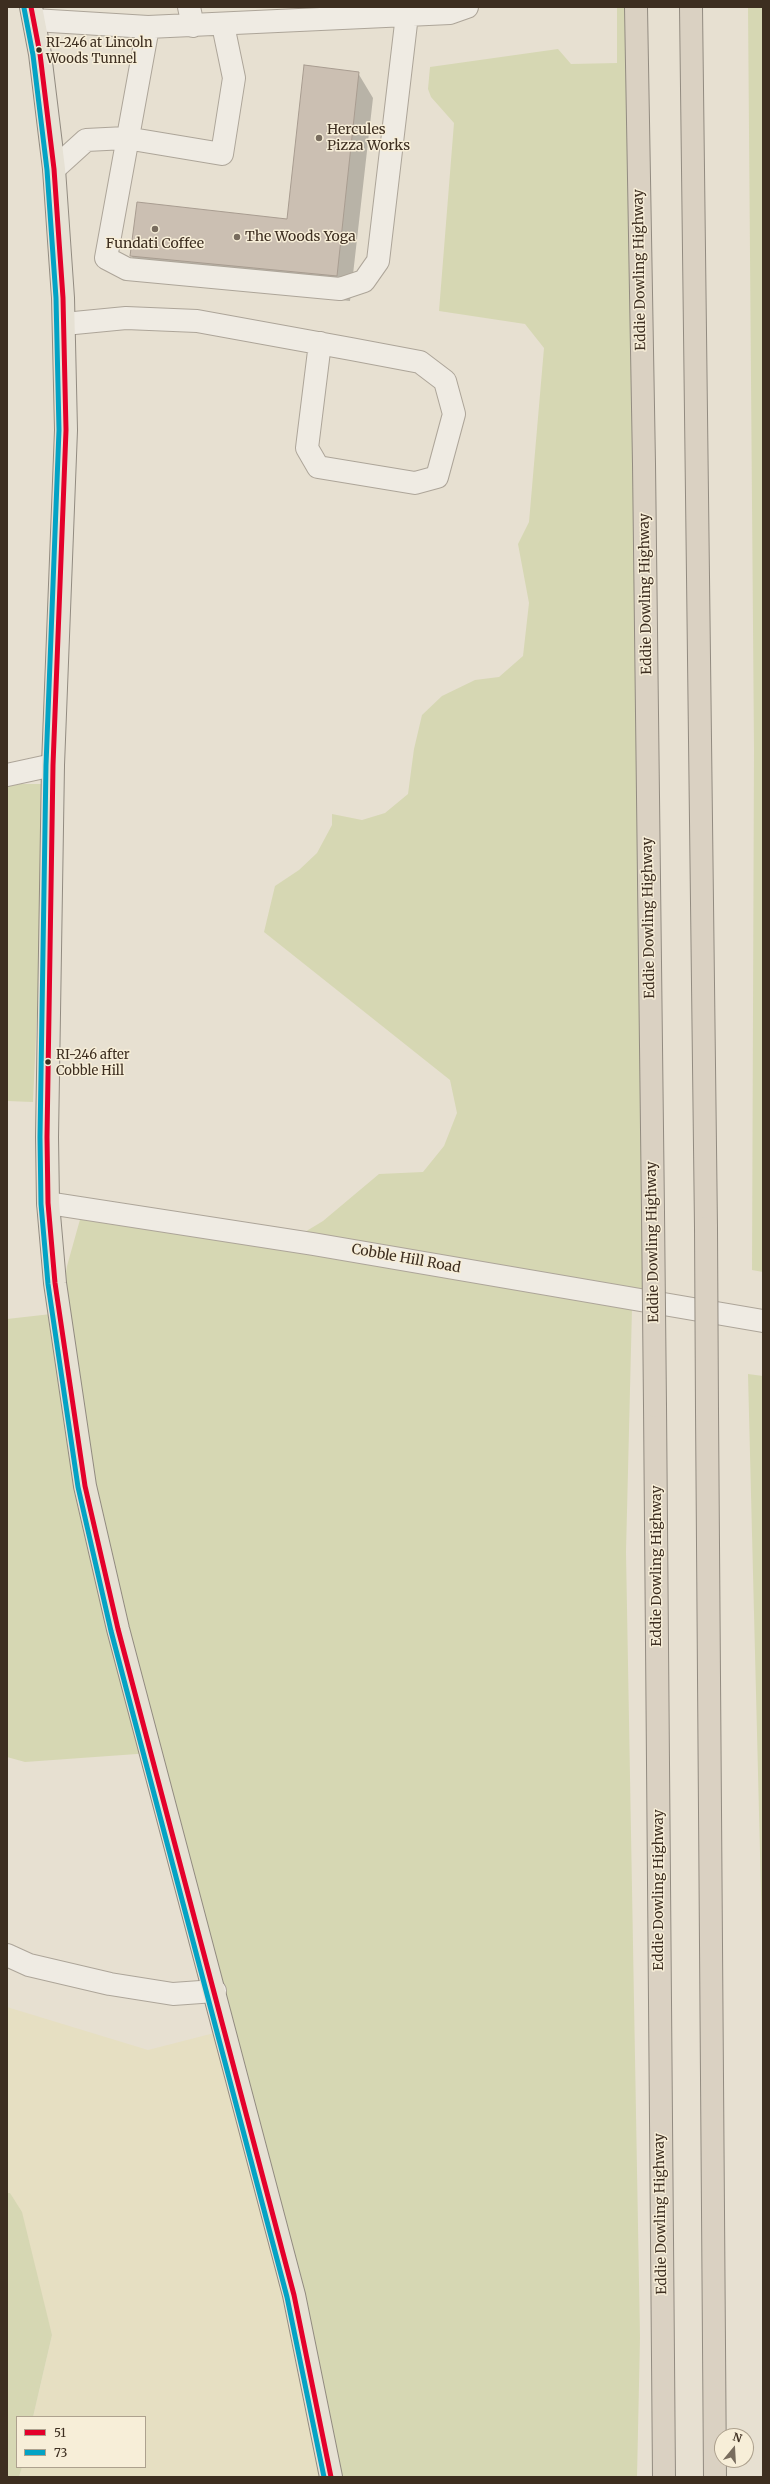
<!DOCTYPE html>
<html>
<head>
<meta charset="utf-8">
<style>
  body { margin:0 }
  #map { position:relative; width:770px; height:2484px; overflow:hidden; background:#e7e0d1; font-family:Merriweather,serif }
  canvas { display:block }
  .frame { position:absolute; inset:0; border:8px solid #3d2e20; pointer-events:none }
  .legend { position:absolute; left:16px; top:2416px; width:130px; height:52px; box-sizing:border-box; background:#f7eed8; border:1px solid #ada18e; margin:0; padding:5px 7px; list-style:none; font-size:12px; color:#3d2e20 }
  .legend li { display:flex; align-items:center; gap:8px; height:20px }
  .legend b { width:20px; border:1px solid #ada18e }
  .north { position:absolute; left:714px; top:2428px; width:40px; height:40px; box-sizing:border-box; background:#f7eed8; border:1px solid #ada18e; border-radius:50%; rotate:18deg; font-size:11px; font-weight:700; line-height:16px; text-align:center; color:#3d2e20 }
  .north::after { content:''; display:block; margin:auto; width:14px; height:18px; background:#786c5e; clip-path:polygon(50% 0,100% 100%,50% 72%,0 100%) }
</style>
</head>
<body>
<div id="map">
<canvas width="770" height="2484"></canvas>
<div class="frame"></div>
<ul class="legend">
<li><b style="height:5px;background:#e4002b"></b>51</li>
<li><b style="height:5px;background:#03a3c5"></b>73</li>
</ul>
<div class="north">N</div>
</div>
<script>
const c = document.querySelector('canvas').getContext('2d');
c.lineJoin = 'round';
function fill(path, color) { c.fillStyle = color; c.fill(path, 'evenodd'); }
const poly = rows => new Path2D(rows.map(r => 'M' + r).join(''));
function strokePath(path, color, width, dash) { c.strokeStyle = color; c.lineWidth = width; c.lineCap = dash ? 'butt' : 'round'; c.setLineDash(dash || []); c.stroke(path); }
function write(font, color, halo, rows, align = 'center') {
  c.font = font + ' Merriweather,serif'; c.lineWidth = 3; c.setLineDash([]); c.textBaseline = 'middle'; c.strokeStyle = halo; c.fillStyle = color; for (const [text, x, y, turn = 0] of rows) {
    c.save(); c.translate(x, y); c.rotate((+turn || 0) * Math.PI / 180); c.textAlign = isNaN(turn) ? turn : align; if (halo) c.strokeText(text, 0, 0); c.fillText(text, 0, 0); c.restore();
  }
}
fill(poly([
  [7,2007,148,2050,226,2030,331,2477,19,2477,22,2467,145,2467,145,2417,33,2417,52,2335,10,2193,7,2193]
]), '#e6dfc2');
fill(poly([
  [617,7,637,7,653,1289,632,1308,626,1552,640,2338,637,2477,330,2477,151,1753,25,1762,7,1757,7,1319,60,1313,67,1266,81,1216,295,1238,323,1221,379,1174,423,1172,444,1146,457,1113,450,1080,264,932,275,886,299,870,317,853,332,825,332,814,362,820,385,813,408,794,414,749,422,715,442,696,475,680,499,677,523,656,529,603,518,544,529,522,544,348,525,324,439,311,454,123,431,97,428,89,430,67,558,49,571,64,617,63],
  [748,7,763,7,763,1272,752,1270,754,749],
  [7,784,43,784,47,792,33,1102,7,1101],
  [748,1374,763,1376,763,1972],
  [7,2193,10,2193,22,2212,52,2335,33,2417,17,2417,17,2467,22,2467,19,2477,7,2477]
]), '#d6d7b3');
fill(poly([
  [358,73,373,98,350,301,146,280,131,255,288,220]
]), '#0003');
const building = poly([
  [304,65,359,72,337,276,130,256,137,202,287,219,304,65]
]);
fill(building, '#cbbfb2');
strokePath(building, '#a89c90', 1);
const minor = poly([
  [189,7,193,26],
  [34,20,148,27,450,13,467,7],
  [148,27,106,258,127,269,340,289,364,281,378,261,407,15],
  [54,169,86,140,126,138,222,154,234,78,223,25],
  [64,324,126,318,197,321,351,349,420,362,445,381,454,414,437,477,415,483,318,467,307,448,320,343],
  [7,775,53,765],
  [48,1203,313,1244,763,1321],
  [7,1955,29,1965,110,1984,173,1994,215,1991]
]);
const major = poly([
  [31,7,40,54,54,169,63,298,66,430,53,765,47,1137,48,1203,55,1283,85,1486,118,1629,294,2295,331,2477]
]);
const highway = poly([
  [636,7,644,464,653,1212],
  [691,7,706,1228],
  [655,1406,664,2477],
  [707,1411,715,2477]
]);
strokePath(minor, '#ada599', 24);
strokePath(major, '#928b80', 24);
strokePath(highway, '#928b80', 24);
strokePath(minor, '#efebe3', 22);
strokePath(major, '#e6e1d4', 22);
strokePath(highway, '#dad1c2', 22);
const highwayBridge = poly([
  [653,1212,655,1406],
  [706,1228,707,1411]
]);
strokePath(highwayBridge, '#928b80', 24, []);
strokePath(highwayBridge, '#dad1c2', 22);
strokePath(poly([
  [31,7,40,54,54,169,63,298,66,430,53,765,47,1137,48,1203,55,1283,85,1486,118,1629,294,2295,331,2477]
]), '#e4002b', 5);
strokePath(poly([
  [24,8,33,55,47,170,56,298,59,430,46,765,40,1137,41,1204,48,1284,78,1487,111,1631,287,2297,324,2477]
]), '#03a3c5', 5);
for (const [x, y, r, color] of [
  [39,50,3.5,"#3d2e20"],
  [319,138,4,"#786c5e"],
  [155,229,4,"#786c5e"],
  [237,237,4,"#786c5e"],
  [48,1062,3.5,"#3d2e20"]
]) { const dot = new Path2D(); dot.arc(x, y, r, 0, 2 * Math.PI); c.fillStyle = color; c.fill(dot); strokePath(dot, '#f7eed8', 1.5); }
write('13px', '#3d2e20', '#f7eed8', [
  ["RI-246 at Lincoln",46,43],
  ["Woods Tunnel",46,59],
  ["RI-246 after",56,1055],
  ["Cobble Hill",56,1071]
], 'left');
write('14px', '#3d2e20', '#f7eed8', [
  ["Hercules",327,130],
  ["Pizza Works",327,146],
  ["The Woods Yoga",245,237],
  ["Fundati Coffee",155,244,"center"]
], 'left');
write('14px', '#3d2e20', '#f7eed8', [
  ["Eddie Dowling Highway",640,270,-91],
  ["Eddie Dowling Highway",646,594,-91],
  ["Eddie Dowling Highway",649,918,-91],
  ["Eddie Dowling Highway",653,1242,-91],
  ["Cobble Hill Road",406,1259,10],
  ["Eddie Dowling Highway",657,1566,-90],
  ["Eddie Dowling Highway",659,1890,-90],
  ["Eddie Dowling Highway",661,2214,-91]
]);
</script>
</body>
</html>
